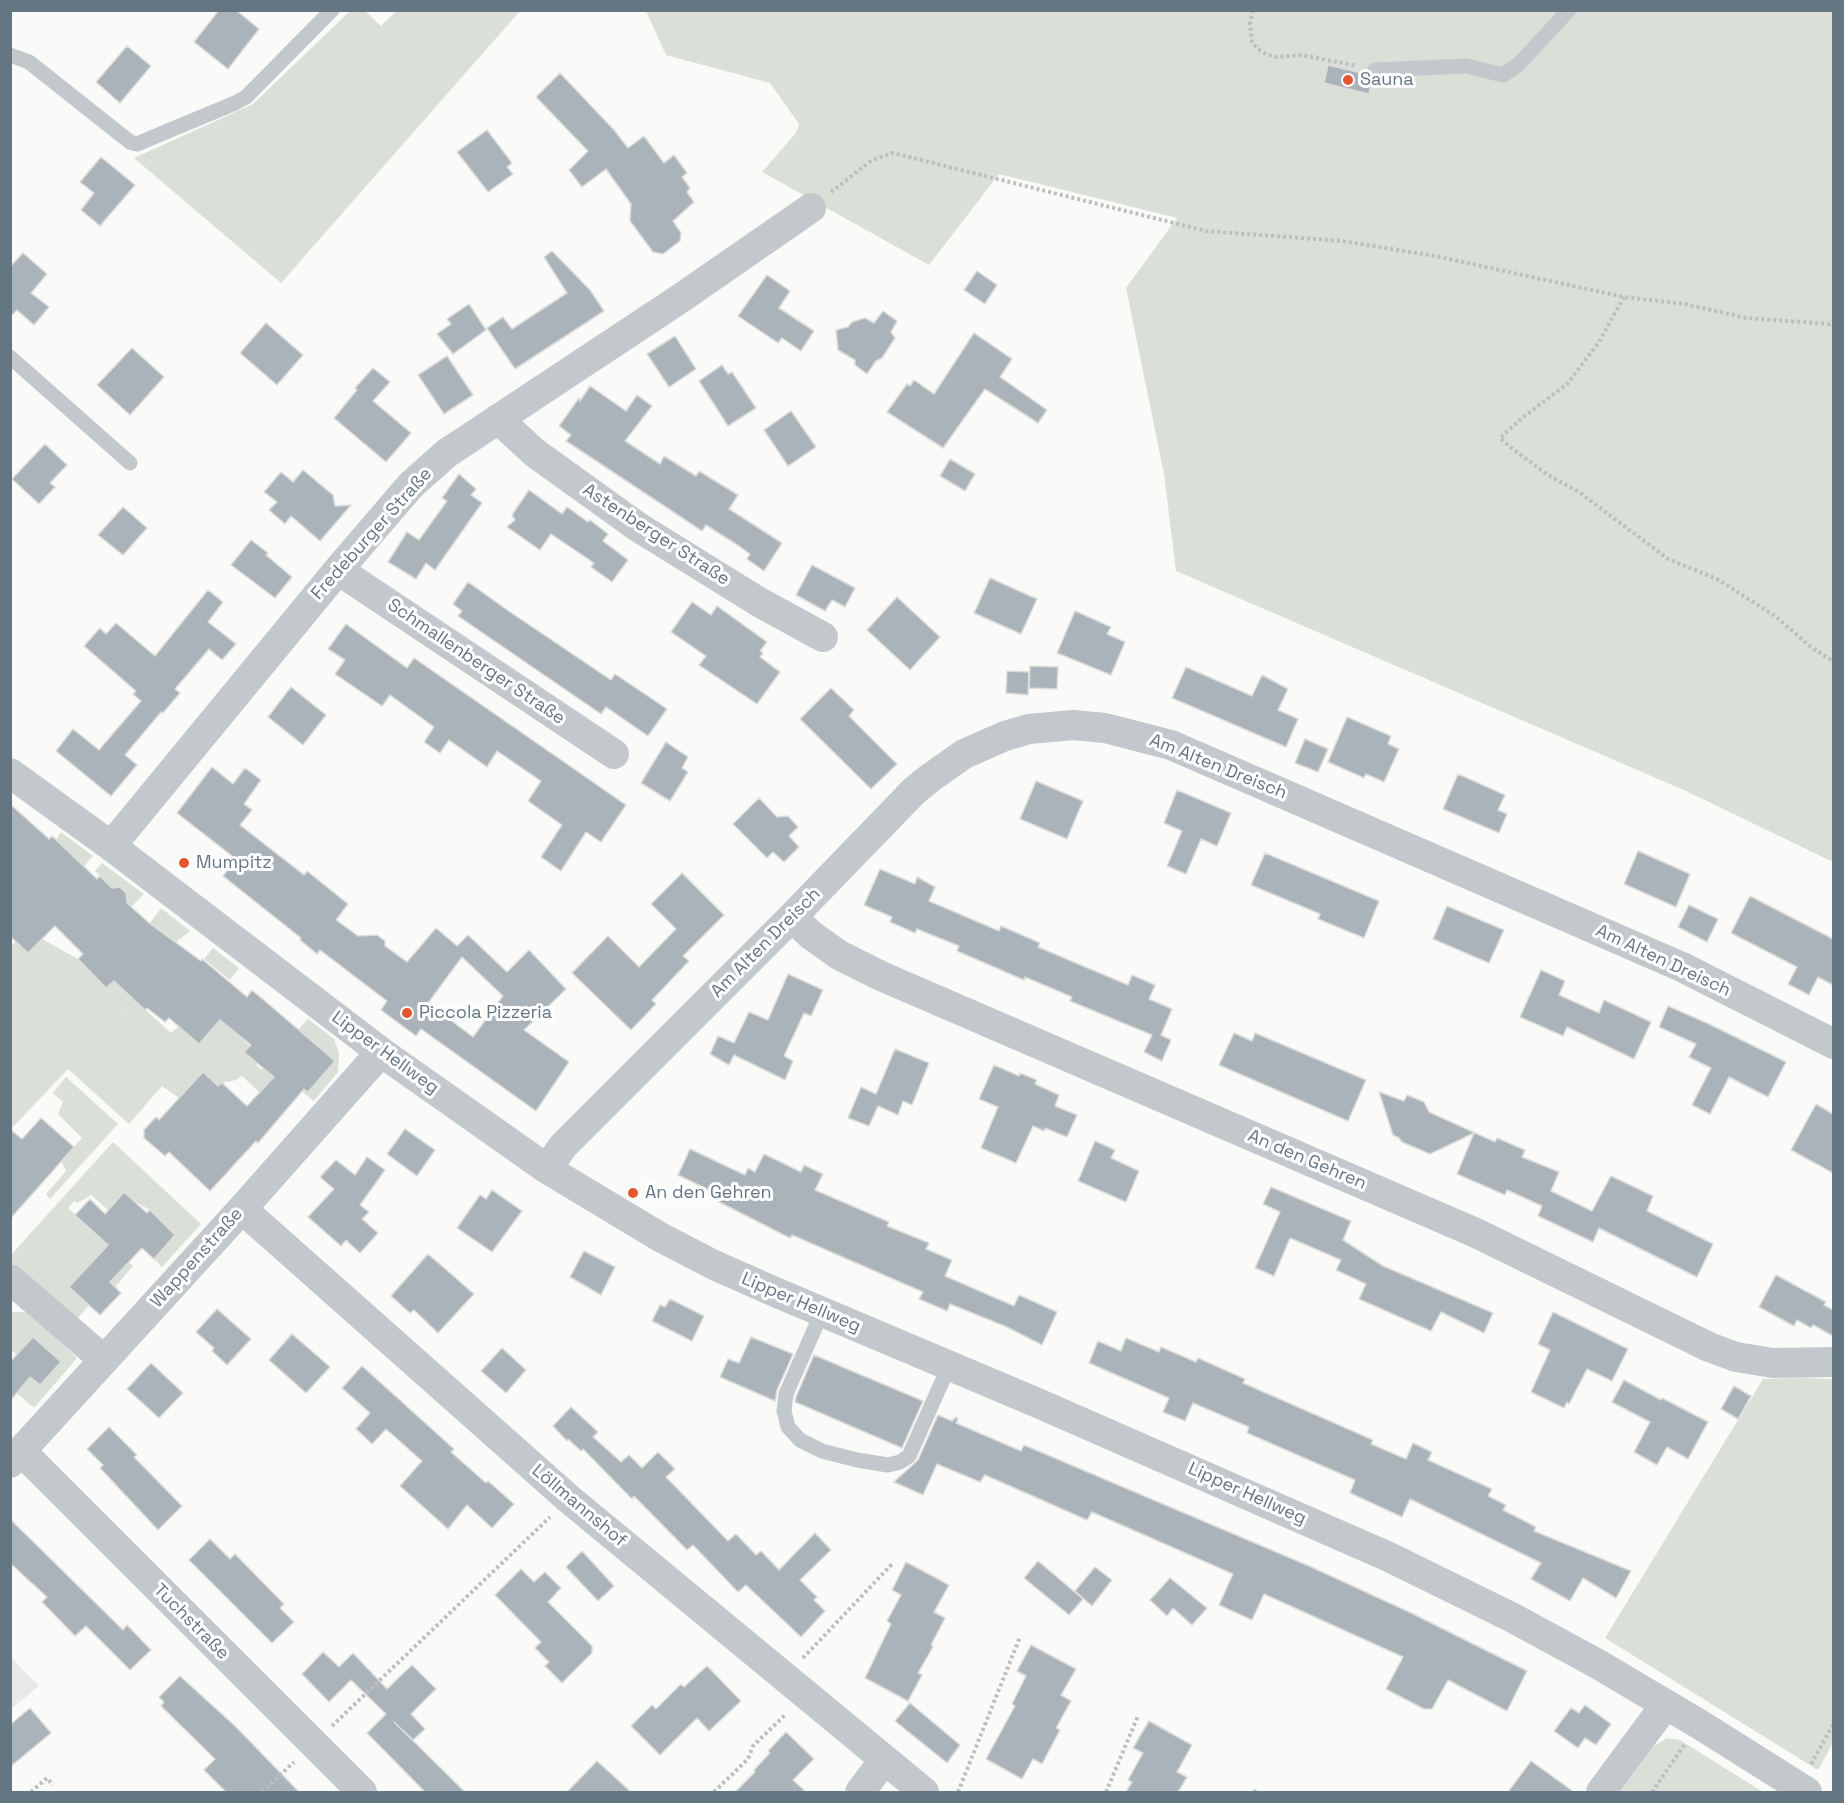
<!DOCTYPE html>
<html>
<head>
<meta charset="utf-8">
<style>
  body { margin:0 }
  #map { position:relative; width:1844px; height:1803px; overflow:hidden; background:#fafaf8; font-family:"Space Grotesk",sans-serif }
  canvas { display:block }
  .frame { position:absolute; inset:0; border:12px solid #657683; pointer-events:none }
</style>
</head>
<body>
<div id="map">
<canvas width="1844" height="1803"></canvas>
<div class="frame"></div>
</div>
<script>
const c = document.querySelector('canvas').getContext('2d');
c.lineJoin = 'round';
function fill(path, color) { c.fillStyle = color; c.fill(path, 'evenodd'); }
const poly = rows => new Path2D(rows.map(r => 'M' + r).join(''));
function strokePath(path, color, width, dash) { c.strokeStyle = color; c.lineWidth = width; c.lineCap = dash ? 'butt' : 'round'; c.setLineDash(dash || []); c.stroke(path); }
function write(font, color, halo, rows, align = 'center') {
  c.font = font + ' "Space Grotesk",sans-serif'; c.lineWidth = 6; c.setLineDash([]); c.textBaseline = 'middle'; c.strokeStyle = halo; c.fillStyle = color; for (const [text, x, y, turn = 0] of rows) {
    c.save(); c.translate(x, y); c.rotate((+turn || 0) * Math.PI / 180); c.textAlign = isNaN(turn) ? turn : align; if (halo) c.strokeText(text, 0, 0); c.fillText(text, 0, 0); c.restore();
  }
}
fill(poly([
  [11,1657,39,1686,11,1709,10,1709]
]), '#e8e9e9');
fill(poly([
  [350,11,365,11,381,26,396,11,520,11,281,283,134,158,253,104],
  [646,11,1833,11,1833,862,1686,791,1176,571,1164,474,1126,288,1177,218,999,174,929,265,762,172,796,133,799,124,770,83,666,55],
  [61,832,93,856,61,892,56,840],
  [102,863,144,894,108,930,126,893,118,887,114,889,95,871],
  [161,908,190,931,176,942,150,923],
  [42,939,78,959,106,988,126,970,149,989,123,1016,137,1002,171,1033,183,1022,194,1031,189,1036,198,1044,224,1015,237,1034,262,1057,256,1065,262,1070,272,1060,335,1061,298,1030,308,1019,334,1039,339,1053,338,1072,314,1101,300,1090,273,1099,263,1089,259,1092,242,1076,236,1080,222,1083,218,1086,179,1098,162,1086,129,1124,68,1069,11,1129,10,948,16,941,29,953],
  [213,948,239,968,230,980,204,959],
  [66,1077,118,1124,50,1199,46,1194,66,1171,61,1161,82,1138,58,1114,63,1102,53,1093],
  [113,1142,201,1224,162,1267,154,1259,150,1210,136,1202,124,1192,108,1210,91,1195,78,1203,74,1201,68,1208,133,1266,115,1287,90,1264,69,1287,89,1305,77,1319,11,1262,11,1255],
  [11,1312,28,1312,77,1358,34,1408,17,1393,30,1377,40,1385,60,1362,33,1337,17,1355,11,1350],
  [1804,1378,1834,1379,1834,1741,1818,1770,1605,1638,1763,1379],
  [1667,1738,1680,1740,1763,1792,1620,1792,1654,1746]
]), '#dadfd7');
const building = poly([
  [219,10,236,10,259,29,228,69,194,42,219,10],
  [127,46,151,66,120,103,96,82,127,46],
  [1328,65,1366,74,1372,79,1369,94,1324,83,1328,65],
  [560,73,614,130,628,148,644,136,664,163,674,155,687,173,682,177,690,188,687,192,694,202,673,221,681,233,680,241,663,254,653,252,630,221,631,204,606,169,582,187,569,170,588,151,536,97,560,73],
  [487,130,512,163,507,167,513,174,488,192,457,152,487,130],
  [101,157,135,185,100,226,81,210,94,193,80,182,101,157],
  [552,251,590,290,604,311,515,369,487,328,503,317,512,329,567,293,544,257,552,251],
  [23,253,47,274,31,293,49,307,34,325,17,310,10,317,10,267,23,253],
  [977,271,997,285,985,304,964,290,977,271],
  [767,275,790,291,779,308,814,331,801,351,782,338,778,343,738,316,767,275],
  [469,304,486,330,453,354,437,334,451,324,447,319,469,304],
  [883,311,897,321,891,332,895,338,882,358,876,361,867,374,855,365,855,360,838,350,836,330,848,327,852,322,865,318,874,323,883,311],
  [266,323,303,355,277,385,240,353,266,323],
  [974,333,1012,359,1000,377,1047,410,1038,423,985,389,943,448,887,412,907,384,910,386,914,380,934,394,974,333],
  [675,336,696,369,669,387,647,354,675,336],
  [132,348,164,377,130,415,97,385,132,348],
  [447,356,473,395,444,414,418,375,447,356],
  [722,365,728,374,732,372,756,408,728,426,699,381,722,365],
  [373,368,390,382,373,401,411,433,386,462,334,418,357,390,355,388,373,368],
  [590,386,626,411,637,395,652,406,625,441,660,464,664,456,696,476,699,471,738,495,729,509,782,543,764,571,747,559,750,554,739,546,706,525,702,531,566,441,571,435,559,426,579,398,580,401,590,386],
  [791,411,816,447,788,466,764,430,791,411],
  [45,444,67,465,50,483,55,487,39,504,12,479,45,444],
  [950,459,975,474,965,491,940,476,950,459],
  [303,470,333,495,335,506,351,505,320,541,291,516,285,524,269,510,277,502,264,492,281,472,293,482,303,470],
  [459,474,476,489,471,495,482,503,435,570,426,563,416,579,388,562,407,532,419,540,447,501,442,498,459,474],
  [529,490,562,514,567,507,588,522,590,520,608,534,603,541,628,560,612,582,591,567,594,563,551,534,540,550,507,527,515,520,512,515,529,490],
  [123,507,147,528,123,555,98,535,123,507],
  [251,540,268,553,266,555,292,577,275,598,231,565,251,540],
  [812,565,855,588,845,607,832,600,825,611,796,595,812,565],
  [990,578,1037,599,1021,634,974,613,990,578],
  [468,582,510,612,611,680,615,674,667,709,648,736,606,707,601,714,458,616,462,611,453,604,468,582],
  [208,590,223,602,208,622,236,644,222,660,209,649,175,689,180,693,163,713,161,712,125,755,137,765,111,796,56,751,73,729,99,750,141,701,133,694,136,691,84,646,100,628,106,634,116,623,155,656,208,590],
  [897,597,940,637,910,670,867,630,897,597],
  [692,602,711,615,717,606,767,642,760,651,763,653,760,657,780,672,757,704,699,665,706,656,671,632,692,602],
  [1075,611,1111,627,1107,634,1125,642,1111,675,1057,653,1075,611],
  [346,624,407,668,414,658,626,805,601,842,586,832,561,871,541,857,562,825,528,801,541,781,497,751,487,767,449,740,440,753,424,742,434,727,390,695,382,706,335,674,345,660,328,649,346,624],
  [1030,666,1058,667,1057,689,1029,688,1030,666],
  [1186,667,1252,696,1262,675,1288,689,1278,710,1298,719,1286,747,1172,698,1186,667],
  [1007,671,1029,672,1028,695,1006,693,1007,671],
  [291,687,326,715,303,745,268,717,291,687],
  [831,688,854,710,849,716,897,764,871,789,800,719,831,688],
  [1347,717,1391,736,1388,744,1399,749,1384,782,1366,774,1364,778,1328,762,1347,717],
  [1305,739,1328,749,1318,772,1295,763,1305,739],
  [666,742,688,757,682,768,688,772,670,801,641,783,666,742],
  [212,767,233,784,245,768,261,780,244,804,252,810,240,825,304,875,307,871,348,904,336,920,358,936,377,935,385,941,385,946,407,962,436,928,457,946,468,935,507,972,529,950,566,989,524,1030,569,1062,536,1111,421,1029,416,1036,381,1010,387,1001,320,950,317,954,300,940,301,938,223,876,236,859,177,813,212,767],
  [462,957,503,996,473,1037,428,1003,462,957],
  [1458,774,1505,795,1498,810,1507,814,1499,833,1443,809,1458,774],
  [1036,781,1083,801,1067,839,1020,819,1036,781],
  [1177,790,1231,813,1217,846,1201,839,1186,874,1167,866,1182,831,1164,823,1177,790],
  [759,798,777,817,788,816,798,827,789,836,799,847,784,862,773,852,767,858,733,824,759,798],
  [10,804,49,839,52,836,97,879,100,876,112,888,120,887,126,893,127,903,149,923,201,961,202,959,247,997,252,990,335,1061,308,1092,304,1089,258,1143,256,1141,210,1191,169,1152,165,1156,144,1138,144,1130,156,1117,159,1120,203,1072,218,1086,222,1083,247,1106,274,1077,244,1052,251,1045,220,1020,199,1044,169,1018,165,1022,147,1008,145,1010,114,981,106,988,78,959,83,954,55,926,28,953,10,936,10,804],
  [1638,851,1690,874,1676,907,1624,884,1638,851],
  [1265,853,1379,901,1364,938,1318,919,1320,914,1251,885,1265,853],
  [880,869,915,884,917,877,935,887,929,901,999,931,1001,926,1040,943,1038,947,1128,985,1132,975,1155,985,1149,999,1172,1009,1161,1035,1171,1040,1162,1061,1144,1052,1152,1035,1070,1001,1072,997,1025,977,1024,980,957,951,959,946,917,929,915,933,890,922,892,917,864,905,880,869],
  [682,873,724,915,683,956,689,961,652,1000,656,1004,631,1030,572,973,608,936,639,967,676,929,651,904,682,873],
  [1750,896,1833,939,1833,985,1818,977,1809,995,1788,984,1797,967,1731,933,1750,896],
  [1689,905,1718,919,1707,942,1678,927,1689,905],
  [1447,906,1504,930,1489,963,1433,939,1447,906],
  [1541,970,1565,981,1559,995,1599,1013,1604,1000,1651,1022,1634,1059,1567,1027,1563,1036,1520,1017,1541,970],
  [788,974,823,990,811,1016,804,1013,784,1056,793,1061,785,1080,734,1055,729,1065,710,1054,718,1036,734,1043,749,1012,768,1020,788,974],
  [1668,1006,1709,1024,1786,1062,1768,1097,1729,1077,1710,1114,1692,1105,1711,1068,1689,1057,1696,1044,1659,1027,1668,1006],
  [1234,1033,1252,1041,1255,1033,1366,1080,1348,1121,1219,1065,1234,1033],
  [895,1049,929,1063,912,1105,903,1101,898,1115,878,1106,869,1126,848,1118,861,1087,876,1094,895,1049],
  [994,1065,1019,1076,1020,1073,1037,1080,1035,1084,1059,1095,1055,1106,1077,1115,1067,1137,1045,1128,1044,1131,1033,1126,1016,1163,981,1148,998,1107,979,1099,994,1065],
  [1379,1092,1404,1101,1407,1095,1424,1102,1429,1112,1495,1142,1497,1138,1525,1150,1522,1157,1559,1172,1551,1191,1592,1211,1611,1176,1653,1196,1647,1211,1713,1244,1697,1277,1599,1228,1593,1242,1538,1216,1542,1206,1507,1190,1505,1195,1457,1174,1474,1133,1430,1154,1402,1142,1399,1138,1393,1135,1379,1092],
  [1816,1104,1833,1114,1833,1173,1791,1150,1816,1104],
  [41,1118,74,1147,10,1219,10,1129,22,1139,41,1118],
  [405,1129,435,1150,417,1176,387,1154,405,1129],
  [1095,1141,1115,1150,1111,1158,1139,1171,1126,1202,1078,1181,1095,1141],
  [690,1149,745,1175,748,1168,755,1172,764,1154,801,1172,804,1165,823,1174,815,1190,889,1222,887,1226,929,1243,926,1249,952,1260,945,1276,1014,1306,1019,1295,1057,1312,1042,1345,1007,1327,950,1304,947,1311,919,1299,923,1292,792,1235,790,1238,719,1202,721,1196,678,1175,690,1149],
  [367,1157,385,1170,360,1205,369,1212,362,1219,378,1233,360,1253,346,1240,341,1246,308,1217,334,1189,320,1177,336,1160,355,1175,367,1157],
  [1271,1187,1351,1221,1343,1240,1383,1266,1493,1313,1484,1333,1441,1312,1431,1331,1359,1299,1366,1284,1336,1270,1341,1260,1290,1238,1274,1276,1255,1268,1280,1212,1263,1204,1271,1187],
  [492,1190,522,1211,492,1252,457,1228,480,1195,486,1199,492,1190],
  [124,1192,147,1213,150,1210,175,1235,154,1259,142,1248,110,1282,121,1293,100,1315,69,1287,108,1245,75,1215,90,1199,105,1214,124,1192],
  [584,1251,615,1267,601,1295,570,1277,584,1251],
  [428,1254,474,1294,438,1333,414,1310,410,1313,391,1296,428,1254],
  [1776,1275,1826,1302,1824,1305,1833,1310,1833,1336,1813,1325,1811,1328,1797,1320,1794,1326,1759,1307,1776,1275],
  [670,1299,704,1316,692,1341,652,1321,660,1305,665,1307,670,1299],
  [217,1309,251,1339,227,1365,212,1351,214,1348,196,1332,217,1309],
  [1553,1312,1628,1349,1612,1381,1587,1369,1569,1404,1567,1402,1564,1408,1531,1392,1550,1350,1538,1344,1553,1312],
  [292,1334,330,1367,306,1393,269,1360,292,1334],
  [33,1337,61,1362,40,1385,30,1377,10,1401,10,1362,33,1337],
  [751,1337,793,1354,777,1390,775,1401,720,1377,728,1359,739,1363,751,1337],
  [1126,1338,1159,1352,1161,1347,1196,1362,1198,1358,1245,1379,1243,1383,1373,1440,1371,1444,1406,1459,1413,1443,1432,1452,1428,1460,1492,1489,1488,1496,1506,1505,1503,1510,1536,1527,1534,1531,1631,1571,1616,1598,1583,1578,1570,1601,1531,1579,1541,1563,1410,1499,1402,1517,1350,1493,1355,1480,1247,1433,1249,1427,1193,1403,1185,1421,1163,1412,1169,1398,1089,1363,1098,1341,1121,1351,1126,1338],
  [502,1348,526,1370,506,1393,481,1371,502,1348],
  [814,1355,923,1401,902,1448,795,1402,796,1397,814,1355],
  [151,1363,183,1393,159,1418,127,1389,151,1363],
  [362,1366,454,1449,451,1452,486,1483,488,1481,514,1504,492,1528,467,1505,448,1529,400,1486,422,1461,386,1429,372,1444,356,1429,370,1413,342,1388,362,1366],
  [1624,1380,1661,1400,1662,1398,1708,1422,1688,1459,1667,1447,1657,1465,1634,1452,1650,1422,1612,1402,1624,1380],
  [1734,1386,1751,1396,1738,1419,1721,1409,1734,1386],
  [571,1407,598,1432,593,1437,621,1462,629,1455,642,1468,658,1452,675,1469,666,1477,728,1541,736,1534,756,1555,761,1551,779,1570,815,1533,831,1550,800,1580,817,1597,814,1600,825,1611,801,1637,746,1585,738,1592,693,1545,687,1550,634,1496,632,1499,583,1449,581,1451,568,1439,567,1441,553,1426,571,1407],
  [938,1415,952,1421,956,1417,958,1419,956,1423,1021,1451,1024,1445,1309,1566,1409,1612,1527,1671,1507,1711,1448,1680,1432,1709,1424,1709,1386,1689,1403,1657,1264,1594,1252,1620,1219,1605,1233,1574,1092,1512,1087,1520,985,1475,980,1482,937,1464,923,1495,894,1482,918,1460,938,1415],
  [109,1427,137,1455,134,1457,182,1506,158,1530,100,1468,103,1465,87,1449,109,1427],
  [10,1519,123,1630,127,1625,151,1650,130,1670,86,1626,75,1636,42,1602,47,1597,10,1563,10,1519],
  [210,1539,230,1559,235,1554,284,1604,280,1608,294,1622,272,1643,189,1560,210,1539],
  [582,1551,614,1586,598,1601,566,1567,582,1551],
  [1038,1561,1083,1599,1069,1615,1024,1578,1038,1561],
  [906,1562,949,1585,934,1612,945,1618,931,1645,933,1647,918,1673,922,1675,908,1701,865,1678,891,1624,887,1621,901,1595,892,1590,906,1562],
  [1095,1567,1112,1580,1092,1606,1075,1591,1095,1567],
  [521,1569,534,1582,545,1572,561,1588,548,1602,592,1646,592,1653,562,1683,545,1666,549,1662,535,1648,541,1642,495,1595,521,1569],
  [1170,1578,1207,1608,1192,1625,1173,1608,1167,1616,1150,1600,1170,1578],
  [1031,1645,1076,1669,1061,1695,1071,1701,1056,1728,1060,1730,1042,1764,1033,1759,1022,1779,986,1759,1015,1706,1012,1704,1026,1676,1017,1671,1031,1645],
  [323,1652,339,1667,353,1653,387,1689,412,1665,436,1689,411,1714,425,1729,413,1740,394,1722,465,1792,425,1792,367,1733,386,1714,351,1680,329,1702,302,1674,323,1652],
  [707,1666,741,1701,709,1731,697,1718,660,1755,631,1726,652,1705,656,1709,681,1684,684,1687,707,1666],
  [180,1676,236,1727,299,1792,226,1792,204,1770,215,1759,161,1706,164,1702,159,1697,180,1676],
  [910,1703,960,1745,947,1763,895,1721,910,1703],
  [1585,1705,1611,1724,1596,1745,1585,1738,1578,1748,1554,1731,1571,1708,1579,1713,1585,1705],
  [30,1708,51,1733,10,1767,10,1725,30,1708],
  [1149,1721,1192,1745,1177,1772,1187,1777,1178,1792,1126,1792,1132,1782,1128,1780,1143,1753,1133,1748,1149,1721],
  [786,1732,814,1759,793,1780,806,1792,735,1792,755,1772,754,1770,770,1753,768,1751,786,1732],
  [597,1761,631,1792,567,1792,597,1761],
  [1531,1761,1574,1792,1508,1792,1531,1761]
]);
fill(building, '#aab3b9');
strokePath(building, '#dcdcda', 1.5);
strokePath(poly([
  [1253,10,1250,24,1252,42,1258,49,1266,54,1276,57,1302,55,1357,66],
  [831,192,872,160,893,153,1206,231,1342,241,1435,256,1624,297,1685,304,1746,318,1830,324,1834,320],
  [1624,297,1599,342,1567,384,1522,418,1500,438,1514,450,1548,475,1579,492,1668,559,1717,579,1775,616,1811,647,1834,662],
  [803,1658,893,1563],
  [332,1726,550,1517],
  [1811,1764,1834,1723],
  [31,1792,47,1778,53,1785],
  [262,1792,294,1762],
  [714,1792,748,1759,753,1746,786,1714],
  [958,1792,1020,1637],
  [1106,1792,1138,1716],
  [1255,1792,1256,1790],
  [1652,1792,1685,1744]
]), '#bbbfc2', 4, [3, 3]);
strokePath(poly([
  [10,55,29,62,130,142,137,144,235,103,246,97,332,10],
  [1375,70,1466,66,1503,75,1518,65,1569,10],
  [10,357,130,463],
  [822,1312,786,1394,784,1411,788,1427,800,1440,822,1451,857,1460,888,1465,900,1462,909,1456,949,1366]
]), '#c3c8cc', 15);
strokePath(poly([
  [498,419,535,453,638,527,759,602,823,637],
  [338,570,614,754],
  [10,773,111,846,381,1052,547,1169,660,1237,714,1265,775,1292,1040,1404,1389,1557,1513,1618,1596,1663,1699,1724,1807,1792],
  [111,846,338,570,411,485,447,453,681,298,811,208],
  [792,917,811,935,839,955,881,976,1476,1233,1709,1347,1736,1357,1773,1363,1834,1362],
  [547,1169,563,1146,792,917,914,791,930,778,964,754,1005,736,1029,729,1073,725,1105,728,1171,745,1682,967,1834,1044],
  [242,1209,569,1499,924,1792],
  [10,1279,104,1360],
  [21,1451,362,1792],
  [10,1463,242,1209,381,1052],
  [860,1792,884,1760],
  [1601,1792,1666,1704]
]), '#c3c8cc', 30);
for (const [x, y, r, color] of [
  [1348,80,6,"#e4572e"],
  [184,863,6,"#e4572e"],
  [407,1013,6,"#e4572e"],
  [633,1193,6,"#e4572e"]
]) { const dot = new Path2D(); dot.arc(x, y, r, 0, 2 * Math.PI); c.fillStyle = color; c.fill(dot); strokePath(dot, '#fff', 2); }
write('18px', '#657683', '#fff', [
  ["Sauna",1360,80],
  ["Mumpitz",196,863],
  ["Piccola Pizzeria",419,1013],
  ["An den Gehren",645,1193]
], 'left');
write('18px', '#657683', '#fff', [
  ["Fredeburger Straße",372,534,-48],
  ["Astenberger Straße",656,535,33],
  ["Schmallenberger Straße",476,662,34],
  ["Am Alten Dreisch",1218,767,22],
  ["Am Alten Dreisch",766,943,-45],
  ["Am Alten Dreisch",1663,961,25],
  ["Lipper Hellweg",385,1053,36],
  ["An den Gehren",1307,1160,23],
  ["Wappenstraße",197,1258,-48],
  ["Lipper Hellweg",801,1303,23],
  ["Lipper Hellweg",1247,1494,24],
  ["Löllmannshof",579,1506,40],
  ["Tuchstraße",191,1622,45]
]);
</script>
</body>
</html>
